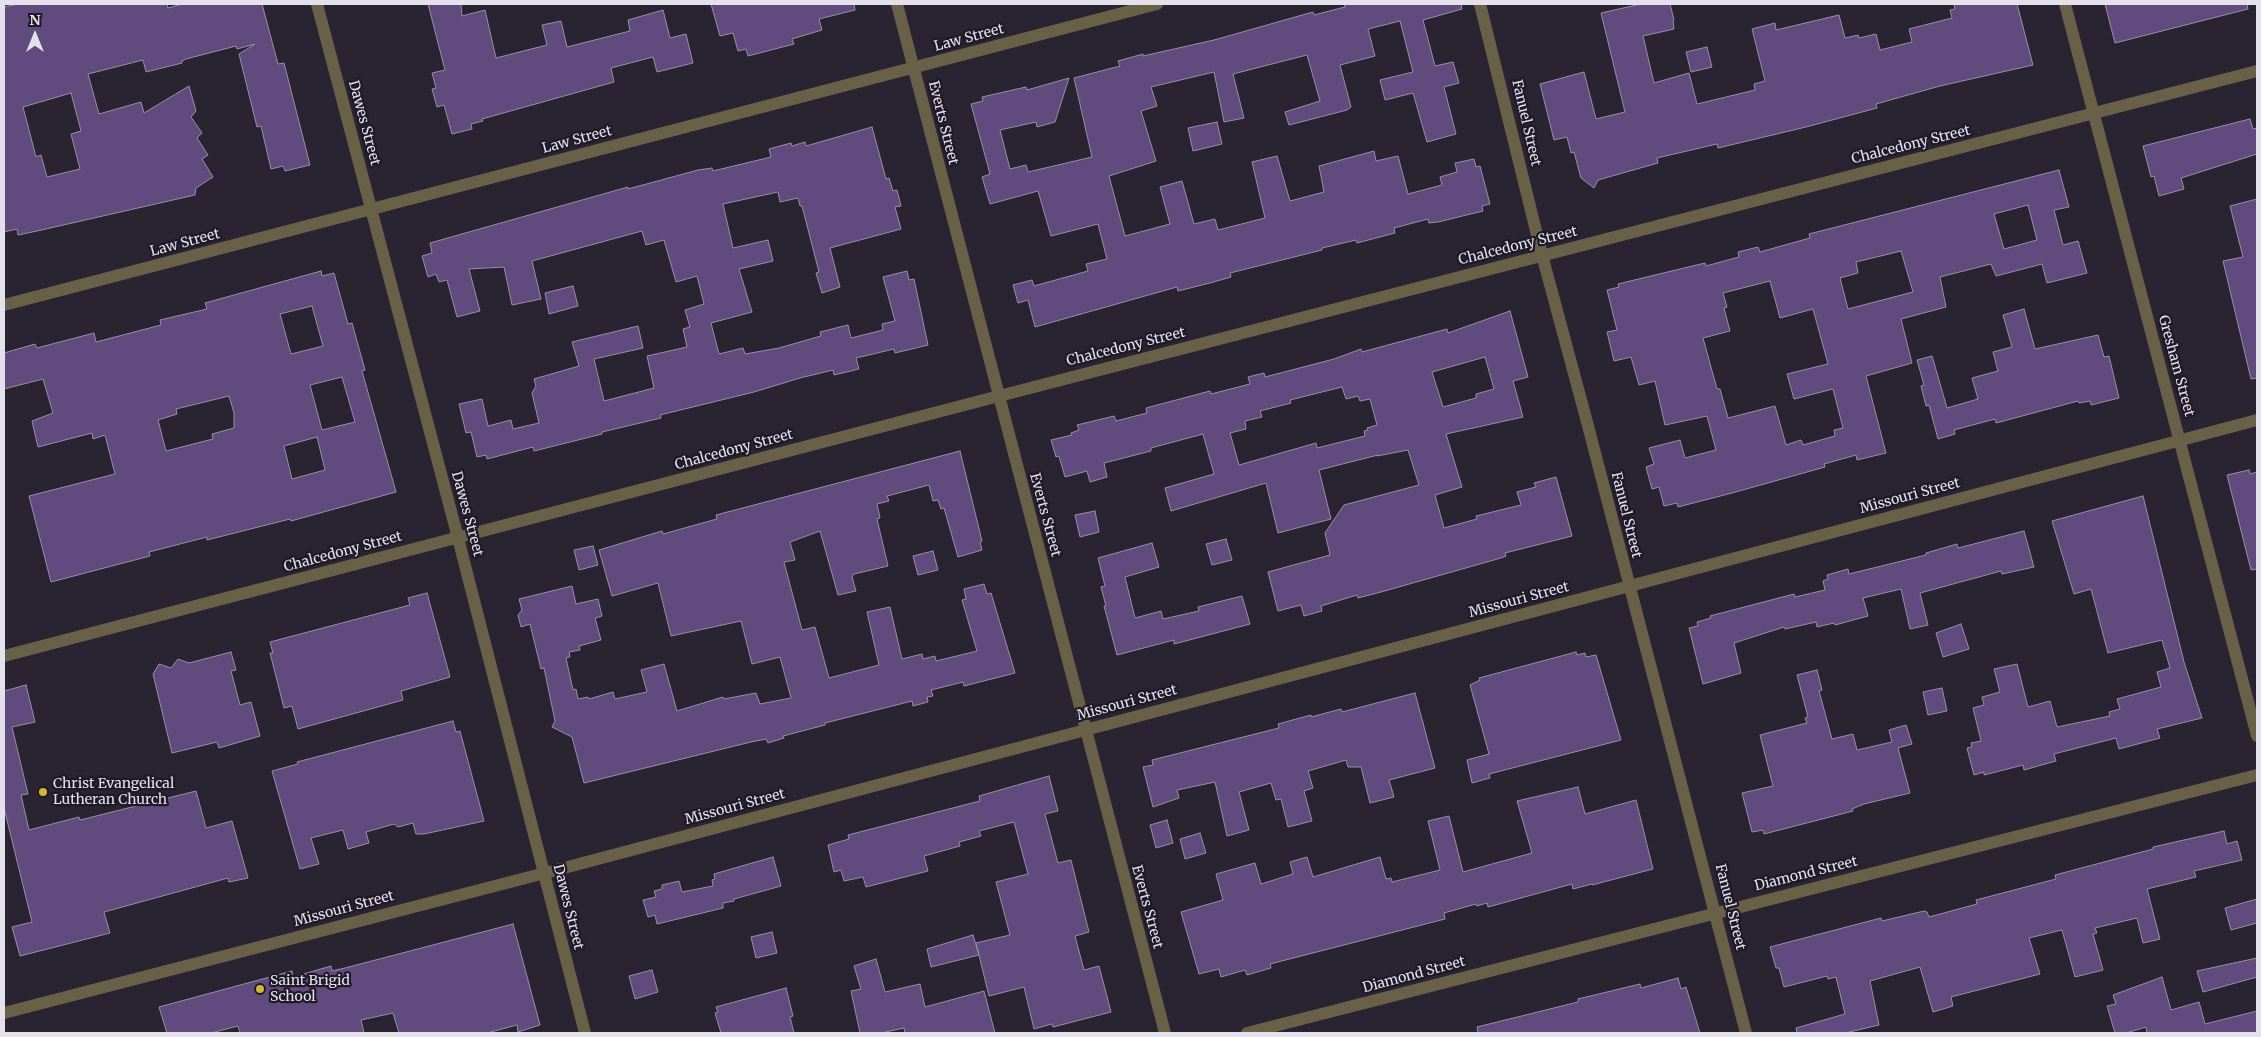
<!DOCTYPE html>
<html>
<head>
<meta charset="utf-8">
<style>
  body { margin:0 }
  #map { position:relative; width:2261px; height:1037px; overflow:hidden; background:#292332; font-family:Merriweather,serif }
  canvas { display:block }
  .frame { position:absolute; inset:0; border:5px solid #e5e1ec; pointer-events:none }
  .north { position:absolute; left:10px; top:10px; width:50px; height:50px; -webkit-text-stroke:4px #201928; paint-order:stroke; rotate:0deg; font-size:14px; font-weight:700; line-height:20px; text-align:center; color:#e5e1ec }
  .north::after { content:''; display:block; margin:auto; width:18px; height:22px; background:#e5e1ec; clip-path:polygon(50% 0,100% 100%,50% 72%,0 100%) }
</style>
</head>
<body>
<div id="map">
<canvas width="2261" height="1037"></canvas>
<div class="frame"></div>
<div class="north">N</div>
</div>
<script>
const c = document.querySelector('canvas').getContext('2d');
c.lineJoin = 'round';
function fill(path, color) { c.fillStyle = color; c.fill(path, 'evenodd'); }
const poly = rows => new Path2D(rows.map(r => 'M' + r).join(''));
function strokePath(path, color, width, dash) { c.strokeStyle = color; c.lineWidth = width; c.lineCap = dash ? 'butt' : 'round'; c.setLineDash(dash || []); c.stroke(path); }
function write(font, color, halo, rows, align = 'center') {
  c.font = font + ' Merriweather,serif'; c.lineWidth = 4.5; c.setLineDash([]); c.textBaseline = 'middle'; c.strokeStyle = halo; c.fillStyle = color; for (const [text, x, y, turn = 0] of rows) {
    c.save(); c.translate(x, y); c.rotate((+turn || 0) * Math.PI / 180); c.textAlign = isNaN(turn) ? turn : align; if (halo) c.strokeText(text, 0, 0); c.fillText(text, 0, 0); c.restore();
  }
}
const building = poly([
  [18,4,167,4,168,8,182,4,262,4,278,64,284,63,310,165,285,171,283,166,271,169,261,126,257,127,239,54,255,44,237,49,236,46,186,59,182,61,182,63,146,72,143,60,88,74,99,114,141,102,144,113,189,86,196,111,191,117,202,133,197,138,208,155,202,159,213,177,196,188,195,195,37,231,18,235,17,229,4,232,4,7,18,4],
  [71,93,81,131,71,134,80,169,47,177,41,155,36,157,23,107,71,93],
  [428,4,461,4,462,16,485,10,496,58,547,45,542,25,561,21,567,47,630,31,628,20,663,10,670,38,686,34,693,63,657,72,653,57,611,68,614,82,482,119,483,121,471,124,472,129,452,134,444,105,437,107,432,89,436,88,432,73,445,70,428,4],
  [711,4,854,4,855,10,819,19,822,30,792,39,794,44,748,56,746,49,738,51,733,33,720,36,711,4],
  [1344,4,1461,4,1462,9,1423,20,1435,66,1453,62,1459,83,1444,87,1456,134,1427,142,1413,93,1385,100,1380,80,1413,72,1400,21,1368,29,1375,56,1340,65,1351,107,1347,110,1289,125,1285,112,1320,101,1307,55,1233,74,1244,118,1224,122,1214,72,1151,87,1157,106,1141,111,1156,161,1109,176,1125,236,1170,224,1160,187,1182,181,1194,224,1215,219,1218,230,1265,218,1252,162,1277,156,1290,201,1324,192,1319,166,1374,151,1376,161,1398,156,1408,194,1442,185,1440,177,1457,172,1455,163,1474,159,1476,167,1480,166,1490,204,1482,206,1483,211,1438,222,1429,223,1428,219,1394,228,1395,233,1357,243,1356,240,1322,248,1322,250,1230,273,1231,277,1210,283,1178,291,1177,287,1035,327,1028,300,1018,303,1013,285,1032,280,1034,286,1088,271,1086,264,1107,259,1098,224,1051,236,1038,191,990,204,982,177,990,174,971,104,983,101,982,97,1026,87,1027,90,1069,78,1055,122,1037,127,1036,122,1000,130,1010,169,1026,165,1028,172,1092,157,1074,78,1120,66,1118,61,1143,54,1143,56,1214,40,1313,12,1314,15,1345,7,1344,4],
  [1641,4,1670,4,1674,20,1673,21,1674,29,1643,36,1654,83,1689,73,1697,104,1755,90,1754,84,1765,81,1752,29,1775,23,1776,30,1839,15,1845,38,1858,35,1859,38,1876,34,1880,50,1912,42,1909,29,1952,18,1950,10,1955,9,1954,4,2017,4,2033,65,1940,86,1876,104,1877,108,1806,127,1718,148,1717,144,1657,158,1658,163,1598,180,1594,188,1581,178,1574,152,1571,153,1567,137,1554,140,1540,84,1584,72,1596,119,1625,112,1601,13,1641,4],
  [2105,4,2247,4,2248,9,2115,43,2105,4],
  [1707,47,1712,67,1691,72,1686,52,1707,47],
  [2250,119,2253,129,2257,128,2257,154,2181,178,2184,189,2159,196,2154,176,2151,177,2143,146,2250,119],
  [1217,122,1222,144,1193,151,1188,128,1217,122],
  [872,127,886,179,889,178,893,191,897,190,901,206,895,207,901,229,830,248,840,287,822,293,816,273,819,272,802,206,800,206,798,198,780,202,778,192,723,204,733,248,768,240,773,261,739,269,752,312,711,323,719,354,743,348,745,354,779,348,821,336,820,332,848,325,851,338,883,330,882,324,895,321,883,277,907,271,909,280,914,279,928,345,895,353,894,349,856,358,859,369,834,375,833,370,800,378,754,392,660,415,661,418,602,432,602,434,534,451,533,447,487,459,486,455,477,457,471,432,466,433,459,404,482,399,488,426,511,420,513,429,539,423,532,393,536,386,534,379,579,366,572,342,638,326,643,348,594,359,604,401,654,388,647,356,687,347,683,329,690,327,685,310,704,304,697,276,676,282,664,240,646,245,642,231,532,261,541,299,512,305,504,267,469,269,480,311,457,317,447,280,439,282,436,274,428,277,422,256,432,253,430,243,628,187,628,189,698,170,712,168,713,171,771,157,769,149,791,143,792,146,805,142,806,146,872,127],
  [2059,170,2069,207,2054,210,2063,245,2078,241,2087,273,2047,283,2042,264,1996,276,1991,264,1940,277,1946,307,1901,319,1912,363,1866,376,1886,453,1857,460,1856,455,1824,464,1825,467,1732,493,1678,507,1677,503,1664,506,1659,487,1652,489,1646,467,1654,464,1649,448,1680,440,1685,458,1716,450,1707,416,1665,425,1655,381,1639,385,1631,357,1614,361,1607,332,1617,330,1607,290,1619,287,1618,284,1655,275,1705,263,1706,266,1739,257,1738,252,1758,247,1760,252,1810,238,1809,234,2059,170],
  [2028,205,2037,240,2004,249,1994,214,2028,205],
  [1901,251,1913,292,1848,309,1840,278,1858,273,1856,262,1901,251],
  [1770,281,1780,318,1813,309,1828,364,1787,374,1794,399,1833,389,1843,428,1834,430,1835,436,1803,445,1801,440,1786,445,1775,406,1728,418,1720,389,1717,389,1703,338,1730,331,1724,308,1727,307,1723,293,1770,281],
  [2257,199,2257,378,2251,379,2223,261,2243,257,2230,206,2257,199],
  [321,271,322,276,334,273,348,324,352,323,365,370,362,371,396,492,291,521,290,519,207,540,207,537,149,552,150,556,51,582,29,496,115,474,105,435,93,439,92,433,38,447,32,421,53,413,43,379,4,389,4,353,35,344,37,348,94,333,96,342,161,325,160,320,207,309,205,303,321,271],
  [312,306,323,346,291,354,280,314,312,306],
  [342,377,355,422,322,430,310,385,342,377],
  [229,396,234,413,234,428,212,434,213,439,166,451,158,420,177,414,176,409,229,396],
  [317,437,325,470,292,479,284,446,317,437],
  [573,286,578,306,549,314,545,293,573,286],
  [2024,309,2035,349,2098,335,2104,357,2109,356,2119,398,2091,405,2090,401,2079,403,2078,401,1996,423,1995,419,1954,430,1955,434,1938,439,1929,405,1926,406,1921,386,1924,385,1917,360,1932,356,1947,408,1978,399,1972,378,1998,371,1993,352,2012,347,2003,315,2024,309],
  [1510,311,1528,377,1513,381,1523,417,1446,434,1462,487,1435,495,1444,528,1477,519,1476,516,1521,505,1517,492,1536,487,1534,483,1556,477,1572,536,1505,553,1506,556,1501,558,1381,592,1358,598,1357,595,1321,606,1322,611,1304,616,1301,605,1278,611,1268,572,1330,555,1325,533,1344,505,1419,485,1408,450,1377,456,1378,455,1319,470,1331,519,1278,533,1266,483,1171,511,1165,488,1214,474,1203,434,1151,448,1151,451,1104,463,1107,477,1090,482,1087,471,1065,477,1059,456,1056,457,1051,440,1072,435,1071,433,1079,430,1077,425,1114,416,1116,421,1147,413,1146,408,1210,391,1211,394,1250,384,1248,377,1264,373,1265,377,1334,359,1361,349,1362,352,1447,329,1448,333,1510,311],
  [1485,357,1494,389,1476,394,1476,398,1443,407,1432,372,1485,357],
  [1342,387,1346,399,1358,396,1360,401,1370,399,1377,425,1367,428,1368,430,1364,431,1365,436,1317,448,1316,443,1239,465,1230,433,1246,429,1245,421,1262,417,1260,411,1291,403,1290,400,1342,387],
  [960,451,982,541,980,542,982,550,958,557,944,508,941,509,938,500,933,501,929,485,887,496,889,501,877,504,880,518,877,519,888,566,854,574,852,577,856,591,838,595,820,531,790,542,795,560,784,562,802,630,815,627,829,678,879,665,867,612,890,607,902,659,922,654,923,659,935,656,936,661,977,651,962,600,966,599,964,589,984,584,987,594,991,593,1015,673,964,686,963,682,931,690,933,696,927,697,928,702,913,706,912,701,825,723,825,725,783,736,784,738,768,743,766,739,751,742,584,783,572,737,552,727,555,721,544,668,541,669,530,624,521,627,518,615,522,610,519,599,572,586,576,604,598,599,602,616,595,618,601,640,579,646,580,650,569,652,570,657,566,658,573,690,576,689,578,699,588,697,589,699,613,692,615,699,647,692,641,670,664,664,677,711,723,697,724,699,756,693,760,704,791,698,780,657,752,664,741,621,671,636,658,583,612,596,599,550,662,531,663,534,717,519,716,515,960,451],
  [2249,470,2250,474,2257,472,2257,569,2251,570,2227,475,2249,470],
  [2143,496,2184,662,2202,718,2157,729,2160,738,2119,749,2116,738,2054,754,2056,761,2024,770,2023,765,1984,775,1984,772,1974,775,1967,748,1972,747,1971,743,1981,741,1973,708,1984,705,1982,697,2000,692,1994,669,2017,664,2028,707,2050,701,2057,727,2110,716,2109,712,2120,709,2117,699,2161,687,2157,672,2170,668,2162,640,2108,653,2091,589,2074,594,2052,521,2143,496],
  [1095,511,1099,532,1080,537,1075,515,1095,511],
  [2024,531,2034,567,2002,574,2001,571,1920,593,1928,625,1910,629,1901,589,1863,598,1868,616,1835,625,1834,623,1817,627,1816,622,1785,629,1784,627,1734,643,1741,673,1703,684,1689,628,1698,626,1697,622,1711,618,1710,616,1794,594,1795,597,1825,590,1823,581,1828,579,1827,575,1848,569,1849,574,1926,555,1926,553,1957,544,1958,548,2024,531],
  [1226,539,1232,560,1212,565,1206,544,1226,539],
  [1152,543,1159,567,1125,577,1135,618,1161,611,1163,619,1199,611,1198,607,1242,596,1250,624,1174,644,1174,640,1117,655,1104,606,1106,606,1101,587,1105,586,1098,558,1152,543],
  [593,546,598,565,579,570,574,550,593,546],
  [933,551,938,570,918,575,913,556,933,551],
  [427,593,450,677,401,691,403,700,298,729,292,706,284,708,270,653,273,653,270,642,410,605,408,598,427,593],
  [1961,624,1969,649,1943,657,1936,633,1961,624],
  [231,652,236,670,231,671,240,705,251,702,260,736,219,748,217,742,172,753,153,674,159,664,171,668,178,659,189,663,231,652],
  [1576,652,1577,655,1585,653,1586,657,1596,655,1621,740,1489,774,1490,778,1472,783,1467,760,1489,754,1470,685,1480,680,1479,678,1576,652],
  [1817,670,1822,690,1819,691,1832,739,1853,734,1857,750,1892,742,1889,730,1906,725,1912,744,1898,748,1910,793,1864,804,1852,809,1853,811,1764,834,1763,830,1752,832,1742,793,1773,786,1760,735,1807,723,1805,718,1808,717,1797,675,1817,670],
  [26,685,35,722,12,727,28,794,21,795,29,830,79,817,80,820,196,791,206,828,232,821,248,878,229,882,228,878,104,912,110,933,20,956,12,927,32,922,4,808,4,691,26,685],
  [1942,688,1947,711,1928,715,1923,692,1942,688],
  [1415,693,1435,768,1389,780,1394,797,1370,803,1361,767,1348,767,1346,760,1308,771,1313,788,1304,791,1312,821,1288,827,1281,799,1276,800,1271,783,1239,792,1249,830,1227,836,1215,782,1177,790,1179,798,1153,807,1143,767,1153,765,1152,760,1279,728,1278,724,1311,715,1311,717,1341,709,1342,712,1415,693],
  [453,721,456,732,460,731,484,821,424,834,416,834,413,823,398,827,394,824,366,832,369,843,348,849,343,830,311,838,319,864,300,869,272,771,298,764,297,762,453,721],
  [1049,776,1058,811,1045,814,1058,863,1071,860,1089,932,1075,936,1084,970,1099,966,1111,1012,1053,1027,1052,1024,1034,1029,1024,987,989,996,976,943,1010,935,996,882,1028,874,1014,822,979,831,981,836,959,842,960,846,924,856,928,871,866,887,863,877,844,881,841,870,834,872,828,845,849,839,848,835,980,801,979,796,1049,776],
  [1578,787,1585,814,1636,800,1653,869,1592,885,1592,884,1573,889,1572,884,1488,907,1487,903,1477,906,1476,904,1444,913,1445,919,1270,964,1271,968,1247,975,1245,970,1221,977,1219,969,1199,974,1181,912,1223,900,1216,874,1255,863,1261,884,1293,874,1290,862,1307,857,1313,877,1380,857,1386,879,1391,878,1392,882,1440,870,1428,821,1449,816,1463,872,1532,853,1517,801,1578,787],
  [1167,820,1173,843,1156,848,1150,825,1167,820],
  [2224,831,2227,844,2237,841,2242,860,2194,871,2196,877,2147,889,2160,939,2143,943,2137,918,2095,928,2097,933,2093,934,2103,970,2075,977,2062,930,2029,938,2040,974,1951,997,1953,1006,1933,1012,1920,967,1870,981,1879,1025,1845,1033,1797,1033,1796,1028,1845,1014,1836,977,1828,979,1827,976,1784,987,1779,968,1776,968,1770,947,1881,918,1882,921,1924,911,1927,912,1929,917,1977,904,1976,900,2056,879,2055,875,2153,849,2153,847,2224,831],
  [1200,833,1206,853,1185,859,1180,839,1200,833],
  [773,857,781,886,734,899,734,901,723,903,723,908,657,924,655,915,648,917,643,900,656,897,654,891,662,889,662,885,679,881,682,892,713,886,712,880,715,879,714,874,773,857],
  [2257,899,2257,923,2231,930,2225,908,2257,899],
  [513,924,540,1025,518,1032,517,1025,487,1033,399,1033,393,1013,361,1020,364,1033,240,1033,238,1026,211,1033,167,1033,159,1007,292,971,293,977,331,966,332,971,345,968,513,924],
  [772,932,777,953,756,958,751,937,772,932],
  [973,935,979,955,931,967,927,949,973,935],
  [2257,958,2257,977,2203,992,2197,971,2257,958],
  [876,959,885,992,920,984,925,1007,984,991,995,1033,905,1033,904,1028,881,1033,860,1033,851,991,861,989,854,966,876,959],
  [652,970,658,992,635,999,629,976,652,970],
  [2162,977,2171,1010,2199,1002,2205,1024,2257,1011,2257,1033,2147,1033,2146,1027,2126,1033,2115,1033,2107,1006,2116,1004,2113,995,2162,977],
  [1678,978,1681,989,1686,987,1700,1033,1478,1033,1477,1027,1578,1002,1578,999,1640,984,1641,988,1678,978],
  [786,988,793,1016,790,1017,794,1033,721,1033,715,1013,718,1012,716,1007,786,988]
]);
fill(building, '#614a7e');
strokePath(building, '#9890a3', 1);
strokePath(poly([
  [317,4,458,538,585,1033],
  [897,4,1165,1033],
  [1480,4,1542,255,1587,422,1746,1033],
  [2065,4,2257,736],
  [4,305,1157,4],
  [4,656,999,396,2257,71],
  [4,1013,545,873,2257,420],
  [1247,1033,2257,775]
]), '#686148', 12);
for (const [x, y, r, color] of [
  [43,792,5,"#d4b635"],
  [260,989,5,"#d4b635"]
]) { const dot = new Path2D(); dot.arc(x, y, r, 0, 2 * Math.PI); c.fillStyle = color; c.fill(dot); strokePath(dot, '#201928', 2); }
write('14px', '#e5e1ec', '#201928', [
  ["Law Street",969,38,-15],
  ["Dawes Street",364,123,75],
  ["Everts Street",943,123,76],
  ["Fanuel Street",1526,123,77],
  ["Law Street",577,140,-15],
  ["Chalcedony Street",1911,145,-14],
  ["Law Street",185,243,-15],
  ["Chalcedony Street",1518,246,-14],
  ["Chalcedony Street",1126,347,-14],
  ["Gresham Street",2176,366,75],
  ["Chalcedony Street",734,450,-15],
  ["Missouri Street",1910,496,-15],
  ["Dawes Street",467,514,75],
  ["Everts Street",1045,515,75],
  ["Fanuel Street",1626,515,76],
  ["Chalcedony Street",343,552,-15],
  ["Missouri Street",1519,600,-15],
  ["Missouri Street",1127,703,-15],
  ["Missouri Street",735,807,-15],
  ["Diamond Street",1806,874,-14],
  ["Dawes Street",568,907,76],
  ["Everts Street",1147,907,75],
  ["Fanuel Street",1730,907,76],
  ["Missouri Street",344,909,-15],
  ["Diamond Street",1414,975,-15]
]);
write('14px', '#e5e1ec', '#201928', [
  ["Christ Evangelical",53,784],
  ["Lutheran Church",53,800],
  ["Saint Brigid",270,981],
  ["School",270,997]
], 'left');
</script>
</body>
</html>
